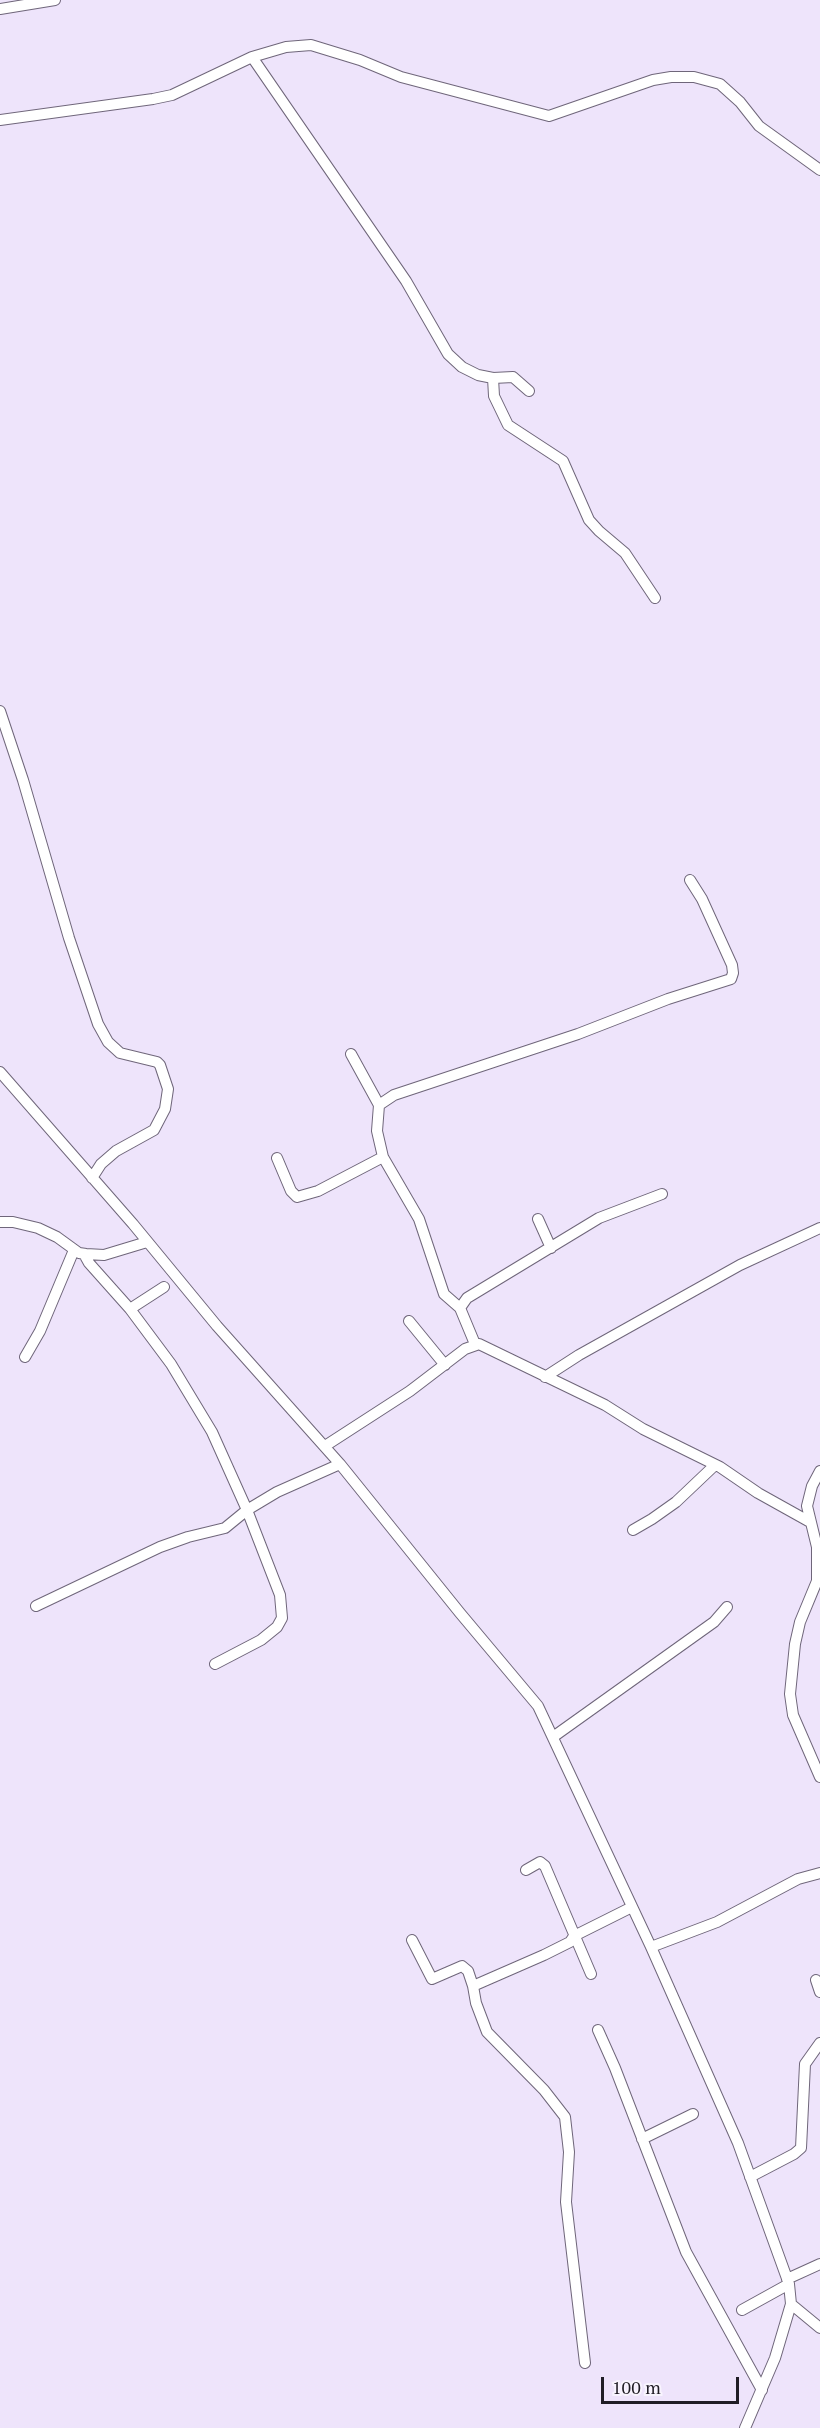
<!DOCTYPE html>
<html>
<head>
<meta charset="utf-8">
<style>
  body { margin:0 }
  #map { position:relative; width:820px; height:2428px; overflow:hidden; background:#eee4fb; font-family:"PT Serif",serif }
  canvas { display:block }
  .scale { position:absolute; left:601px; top:2377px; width:138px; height:27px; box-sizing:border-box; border:3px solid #201d25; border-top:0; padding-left:8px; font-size:18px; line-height:21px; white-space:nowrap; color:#201d25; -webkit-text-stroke:4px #f8f4fe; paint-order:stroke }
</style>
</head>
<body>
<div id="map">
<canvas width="820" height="2428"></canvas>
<div class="scale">100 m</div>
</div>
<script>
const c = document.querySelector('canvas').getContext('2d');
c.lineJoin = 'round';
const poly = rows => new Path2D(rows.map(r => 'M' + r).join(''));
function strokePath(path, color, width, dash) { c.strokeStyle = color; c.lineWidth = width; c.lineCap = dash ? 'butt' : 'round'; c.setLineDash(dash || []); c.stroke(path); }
const minor = poly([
  [0,9,55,0],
  [252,57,406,281,448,354,462,367,478,375,493,378,513,377,529,391],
  [0,120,153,99,172,95,252,57,286,47,311,45,360,60,401,77,549,116,653,80,671,77,694,77,720,84,740,102,759,126,820,170],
  [493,378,494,396,508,425,563,461,589,520,599,531,625,553,655,598],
  [0,711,23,780,69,938,98,1024,108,1042,120,1053,157,1062,160,1065,168,1089,165,1109,154,1130,116,1151,101,1164,92,1178],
  [351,1054,379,1105],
  [0,1072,133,1224,217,1326,340,1464,460,1613,538,1706,651,1947,738,2143,789,2284,791,2304,775,2358,745,2428],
  [277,1158,291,1191,297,1197,318,1191,383,1157],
  [538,1219,551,1248],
  [0,1222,13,1222,38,1228,57,1237,79,1253,86,1254,104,1255,147,1242],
  [84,1254,89,1263,130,1309,171,1364,212,1432,247,1510,280,1595,282,1618,277,1627,261,1640,215,1664],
  [460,1308,444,1294,419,1219,383,1157,377,1131,379,1105,394,1095,578,1034,668,999,731,979,733,973,732,965,702,899,690,880],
  [130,1309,164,1287],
  [409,1321,445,1365],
  [475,1344,460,1308,467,1298,599,1218,662,1194],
  [25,1357,40,1331,74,1250],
  [545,1377,579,1355,740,1265,820,1228],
  [325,1446,410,1391,465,1349,479,1344,605,1405,643,1429,720,1467,758,1493,810,1522],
  [820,1471,812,1486,807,1506,817,1547,817,1581,800,1622,795,1644,790,1694,793,1715,820,1777],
  [633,1530,652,1519,676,1502,715,1465],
  [36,1606,160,1547,188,1537,225,1528,247,1510,277,1492,340,1464],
  [553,1737,714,1622,727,1607],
  [526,1870,540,1862,545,1866,591,1974],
  [412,1940,432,1979,462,1966,468,1971,473,1986,544,1955,570,1942,574,1936,632,1907],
  [651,1947,717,1922,798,1879,820,1873],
  [816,1980,820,1992],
  [473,1986,476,2003,487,2032,544,2090,565,2117,569,2152,566,2202,585,2363],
  [598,2030,615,2068,686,2252,762,2390],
  [642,2139,693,2114],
  [750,2177,794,2154,801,2148,805,2064,820,2043],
  [787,2279,820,2264],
  [791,2304,820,2328],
  [742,2310,789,2284]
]);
strokePath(minor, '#6f667a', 12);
strokePath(minor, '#fff', 10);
</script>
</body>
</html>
